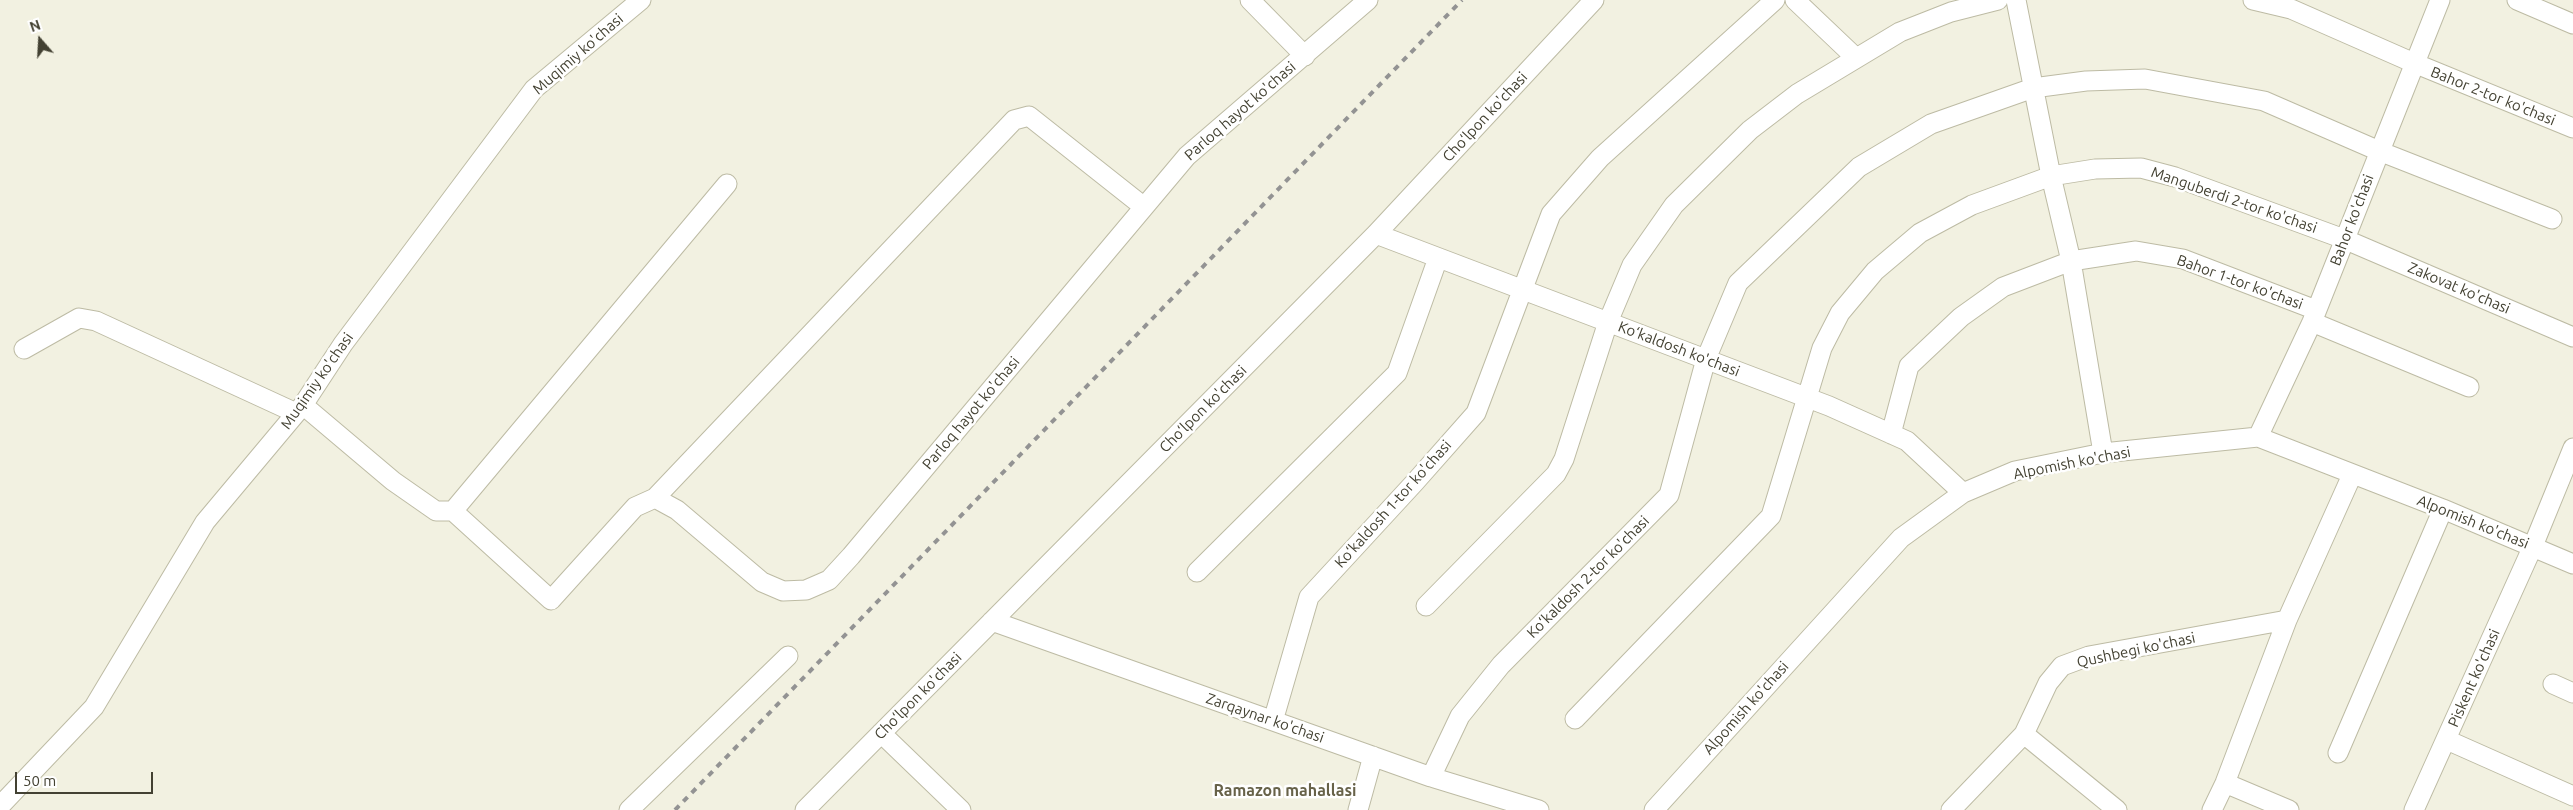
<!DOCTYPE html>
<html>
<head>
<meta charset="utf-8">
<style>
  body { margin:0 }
  #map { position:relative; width:2573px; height:810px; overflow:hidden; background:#f2f1e1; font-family:Ubuntu,sans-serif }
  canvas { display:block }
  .north { position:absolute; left:15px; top:15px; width:50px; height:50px; -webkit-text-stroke:4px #fff; paint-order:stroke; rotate:341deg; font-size:14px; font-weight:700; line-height:20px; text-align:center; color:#434132 }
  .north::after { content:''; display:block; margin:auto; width:18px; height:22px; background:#434132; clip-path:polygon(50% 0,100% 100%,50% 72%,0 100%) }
  .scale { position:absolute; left:15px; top:772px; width:138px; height:22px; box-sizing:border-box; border:2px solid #434132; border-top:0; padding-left:6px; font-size:15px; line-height:18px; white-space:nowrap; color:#434132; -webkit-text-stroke:4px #fff; paint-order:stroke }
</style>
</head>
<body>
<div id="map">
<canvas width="2573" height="810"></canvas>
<div class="north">N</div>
<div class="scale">50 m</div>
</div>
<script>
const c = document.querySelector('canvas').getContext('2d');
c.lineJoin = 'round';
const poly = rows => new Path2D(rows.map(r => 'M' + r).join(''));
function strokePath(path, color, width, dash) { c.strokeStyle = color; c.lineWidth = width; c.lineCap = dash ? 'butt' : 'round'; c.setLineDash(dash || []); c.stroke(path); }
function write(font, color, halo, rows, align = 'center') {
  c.font = font + ' Ubuntu,sans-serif'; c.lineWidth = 5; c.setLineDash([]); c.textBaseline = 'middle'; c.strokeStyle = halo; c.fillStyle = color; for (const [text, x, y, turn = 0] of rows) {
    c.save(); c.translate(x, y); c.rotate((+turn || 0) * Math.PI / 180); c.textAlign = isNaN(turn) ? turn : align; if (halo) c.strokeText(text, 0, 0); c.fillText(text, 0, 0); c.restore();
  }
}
const minor = poly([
  [1250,0,1305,56],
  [1795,0,1856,58],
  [2016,0,2051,176,2071,261,2103,453],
  [2253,0,2291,9,2414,63,2573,128],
  [2517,0,2573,24],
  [1376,234,1829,406,1907,441,1963,493],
  [2312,322,2469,387],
  [24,349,79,318,96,321,296,413],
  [303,405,393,481,436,511,453,511,551,600,635,507,655,498,677,510,762,582,783,591,806,590,829,580,851,556,1187,156,1368,0],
  [1891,434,1909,366,1961,317,2003,287,2071,261,2136,251,2183,259,2316,310],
  [2258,437,2312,322,2440,0],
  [655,498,1014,120,1029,116,1144,207],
  [453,511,727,184],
  [1197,572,1397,373,1438,258],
  [1426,606,1556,474,1564,459,1608,322,1632,265,1674,205,1750,130,1797,94,1900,32,1951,12,1998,0],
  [992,621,1431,777,1539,810],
  [2553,684,2573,693],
  [1575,719,1771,516,1822,348,1840,313,1875,271,1920,233,1972,205,2051,176,2095,169,2141,168,2175,177,2344,239,2573,337],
  [1273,721,1309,597,1415,482,1476,413,1551,214,1600,158,1775,0],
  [881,733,961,810],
  [2024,734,2117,810],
  [2447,740,2573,796],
  [2338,753,2443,509],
  [1431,777,1460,716,1501,665,1669,495,1706,359,1738,283,1859,167,1931,124,2033,88,2086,81,2145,79,2264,101,2379,151,2552,219],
  [2225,783,2289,810],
  [0,806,94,707,205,522,303,405,343,344,534,89,641,0],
  [629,810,788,656],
  [805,810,1376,234,1594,0],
  [1358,810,1373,756],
  [1654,810,1901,538,1963,493,2015,471,2103,453,2258,437,2443,509,2573,564],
  [1951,810,2024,734,2048,683,2062,666,2089,656,2287,620],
  [2212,810,2225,783,2287,620,2352,475],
  [2414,810,2533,546,2573,448]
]);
strokePath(minor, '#bdbba4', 21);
strokePath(minor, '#fff', 19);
strokePath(poly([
  [675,810,1462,0]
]), '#939393', 4, [6, 6]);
write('15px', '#434132', '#fff', [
  ["Muqimiy ko'chasi",578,54,-41],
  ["Bahor 2-tor ko'chasi",2493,96,22],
  ["Parloq hayot ko'chasi",1240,111,-41],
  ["Cho‘lpon ko'chasi",1485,117,-47],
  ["Manguberdi 2-tor ko'chasi",2234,200,19],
  ["Bahor ko'chasi",2352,220,-69],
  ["Bahor 1-tor ko'chasi",2240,282,20],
  ["Zakovat ko'chasi",2459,288,23],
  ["Ko‘kaldosh ko'chasi",1679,349,21],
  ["Muqimiy ko'chasi",317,381,-55],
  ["Cho‘lpon ko'chasi",1203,409,-45],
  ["Parloq hayot ko'chasi",971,413,-50],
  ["Alpomish ko'chasi",2072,463,-11],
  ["Ko‘kaldosh 1-tor ko'chasi",1393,504,-48],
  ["Alpomish ko'chasi",2473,522,22],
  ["Ko‘kaldosh 2-tor ko'chasi",1588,577,-45],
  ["Qushbegi ko'chasi",2136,650,-12],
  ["Piskent ko'chasi",2474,678,-66],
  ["Cho‘lpon ko'chasi",918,696,-45],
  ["Alpomish ko'chasi",1746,708,-48],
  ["Zarqaynar ko'chasi",1265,718,19]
]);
write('bold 16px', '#676249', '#fff', [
  ["Ramazon mahallasi",1285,791]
]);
</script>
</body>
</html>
